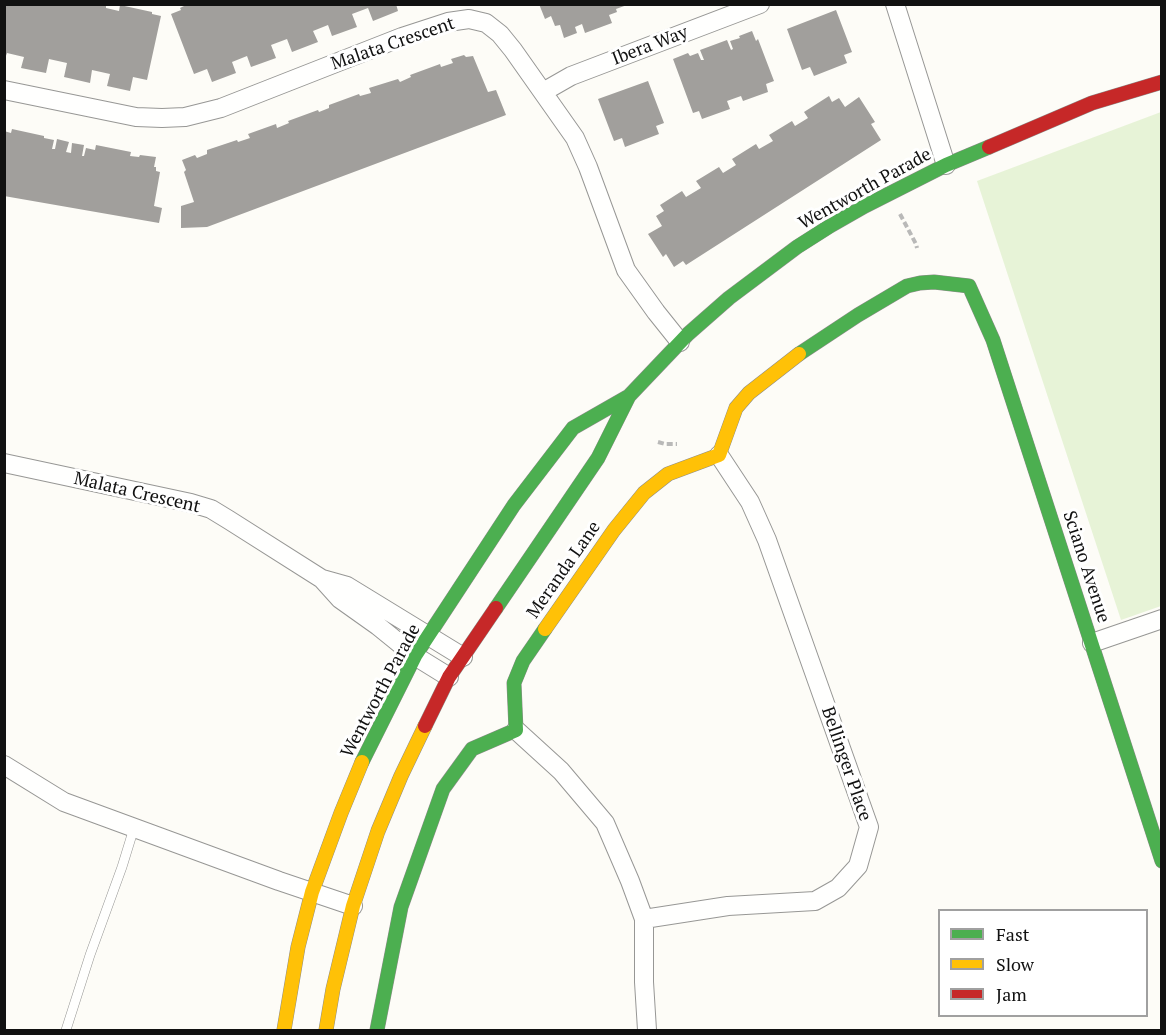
<!DOCTYPE html>
<html>
<head>
<meta charset="utf-8">
<style>
  body { margin:0 }
  #map { position:relative; width:1166px; height:1035px; overflow:hidden; background:#fdfcf7; font-family:"PT Serif",serif }
  canvas { display:block }
  .frame { position:absolute; inset:0; border:6px solid #111; pointer-events:none }
  .legend { position:absolute; left:938px; top:909px; width:210px; height:108px; box-sizing:border-box; background:#fff; border:2px solid #a0a0a0; margin:0; padding:8px 10px; list-style:none; font-size:18px; color:#111 }
  .legend li { display:flex; align-items:center; gap:12px; height:30px }
  .legend b { width:30px; border:2px solid #a0a0a0 }
</style>
</head>
<body>
<div id="map">
<canvas width="1166" height="1035"></canvas>
<div class="frame"></div>
<ul class="legend">
<li><b style="height:8px;background:#4caf50"></b>Fast</li>
<li><b style="height:8px;background:#ffc107"></b>Slow</li>
<li><b style="height:8px;background:#c62828"></b>Jam</li>
</ul>
</div>
<script>
const c = document.querySelector('canvas').getContext('2d');
c.lineJoin = 'round';
function fill(path, color) { c.fillStyle = color; c.fill(path, 'evenodd'); }
const poly = rows => new Path2D(rows.map(r => 'M' + r).join(''));
function strokePath(path, color, width, dash) { c.strokeStyle = color; c.lineWidth = width; c.lineCap = dash ? 'butt' : 'round'; c.setLineDash(dash || []); c.stroke(path); }
function write(font, color, halo, rows, align = 'center') {
  c.font = font + ' "PT Serif",serif'; c.lineWidth = 6; c.setLineDash([]); c.textBaseline = 'middle'; c.strokeStyle = halo; c.fillStyle = color; for (const [text, x, y, turn = 0] of rows) {
    c.save(); c.translate(x, y); c.rotate((+turn || 0) * Math.PI / 180); c.textAlign = isNaN(turn) ? turn : align; if (halo) c.strokeText(text, 0, 0); c.fillText(text, 0, 0); c.restore();
  }
}
fill(poly([
  [1161,112,1161,606,1121,620,977,181]
]), '#e7f3d7');
fill(poly([
  [4,4,103,4,106,5,106,8,119,11,120,5,152,12,152,14,161,16,147,80,133,77,130,91,107,86,110,74,92,70,90,83,64,77,67,63,49,59,46,73,21,68,24,57,7,53,4,61],
  [188,4,396,4,398,11,373,21,368,8,352,14,357,27,332,36,328,25,313,31,318,42,292,52,287,39,271,45,276,58,251,67,247,56,232,62,236,73,212,82,207,69,194,74,171,14,181,10,180,8],
  [539,4,627,4,627,5,616,9,617,12,609,15,612,23,585,33,582,24,575,27,577,33,564,38,560,25,555,26,551,16,545,19],
  [836,10,852,52,844,55,847,63,814,76,810,67,802,70,787,29],
  [752,31,756,41,758,39,774,81,766,84,768,92,743,101,741,96,727,101,730,109,702,119,699,111,693,113,673,59,688,53,690,56,698,53,701,60,704,60,700,50,727,40,731,50,733,49,730,41,740,38,739,36],
  [464,55,466,57,473,56,488,92,496,90,506,115,207,227,181,228,181,206,194,202,184,172,186,170,182,160,195,155,197,158,207,154,207,150,237,140,238,142,250,138,248,134,276,124,277,128,289,123,288,121,318,110,319,112,329,108,329,105,359,94,360,96,371,93,369,88,398,79,400,82,411,77,410,75,440,64,441,67,453,63,451,59],
  [648,81,664,123,656,126,659,134,625,147,622,138,614,141,598,99],
  [829,96,832,102,839,98,845,107,859,97,875,122,871,124,881,140,686,265,683,261,674,267,666,254,663,257,648,234,662,226,656,216,664,211,660,205,682,191,686,197,701,188,696,181,719,167,723,173,736,165,732,159,756,144,759,149,773,141,769,135,792,121,795,126,808,118,804,112],
  [12,129,44,136,44,138,54,140,52,149,55,149,57,139,69,142,66,152,71,153,72,143,84,145,82,156,84,156,86,148,95,150,96,145,131,152,130,156,139,157,140,155,156,157,154,167,156,167,156,171,160,172,154,206,162,208,159,223,4,196,4,131,11,133]
]), '#a19f9c');
const lane = poly([
  [66,1030,90,955,122,867,134,828]
]);
const street = poly([
  [895,4,946,165],
  [4,90,136,117,162,118,185,117,221,108,402,37,448,22,469,19,486,23,500,34,513,50,575,138,588,167,626,270,656,312,680,342],
  [543,92,571,76,760,4],
  [4,463,191,503,211,509,229,520,322,579,340,599,378,626,415,656,449,677],
  [322,579,347,586,463,657],
  [1092,643,1162,619],
  [516,730,561,771,605,823,630,881,644,919,644,982,647,1030],
  [4,765,64,802,279,881,353,906],
  [644,919,728,906,815,901,838,888,858,866,869,827,767,540,750,502,719,455]
]);
const fast = poly([
  [799,354,858,315,907,286,920,283,934,282,969,286,993,340,1162,861],
  [496,608,598,458,629,396,688,334,729,298,797,247,830,226,865,206,946,165,989,147],
  [362,762,415,656,514,505,573,428,629,396],
  [377,1030,401,907,443,789,472,749,516,730,514,683,523,661,545,629]
]);
const slow = poly([
  [545,629,614,530,644,493,668,474,719,455,736,408,749,393,799,354],
  [284,1030,298,947,312,892,341,813,362,762],
  [326,1030,333,989,353,906,378,831,401,776,425,726]
]);
const jam = poly([
  [989,147,1092,103,1162,82],
  [425,726,449,677,496,608]
]);
strokePath(lane, '#979795', 10);
strokePath(street, '#979795', 20);
strokePath(fast, '#8e8d8b', 15);
strokePath(slow, '#8e8d8b', 15);
strokePath(jam, '#8e8d8b', 15);
strokePath(poly([
  [900,214,916,244,917,248],
  [658,442,665,444,677,444]
]), '#b9b9b8', 4, [6, 3]);
strokePath(lane, '#fffffe', 9);
strokePath(street, '#fffffe', 18);
strokePath(fast, '#4caf50', 14);
strokePath(slow, '#ffc107', 14);
strokePath(jam, '#c62828', 14);
write('18px', '#111', '#fff', [
  ["Malata Crescent",393,44,-19],
  ["Ibera Way",650,46,-21],
  ["Wentworth Parade",865,189,-29],
  ["Malata Crescent",137,493,13],
  ["Sciano Avenue",1086,567,72],
  ["Meranda Lane",564,570,-55],
  ["Wentworth Parade",381,691,-62],
  ["Bellinger Place",846,764,71]
]);
</script>
</body>
</html>
